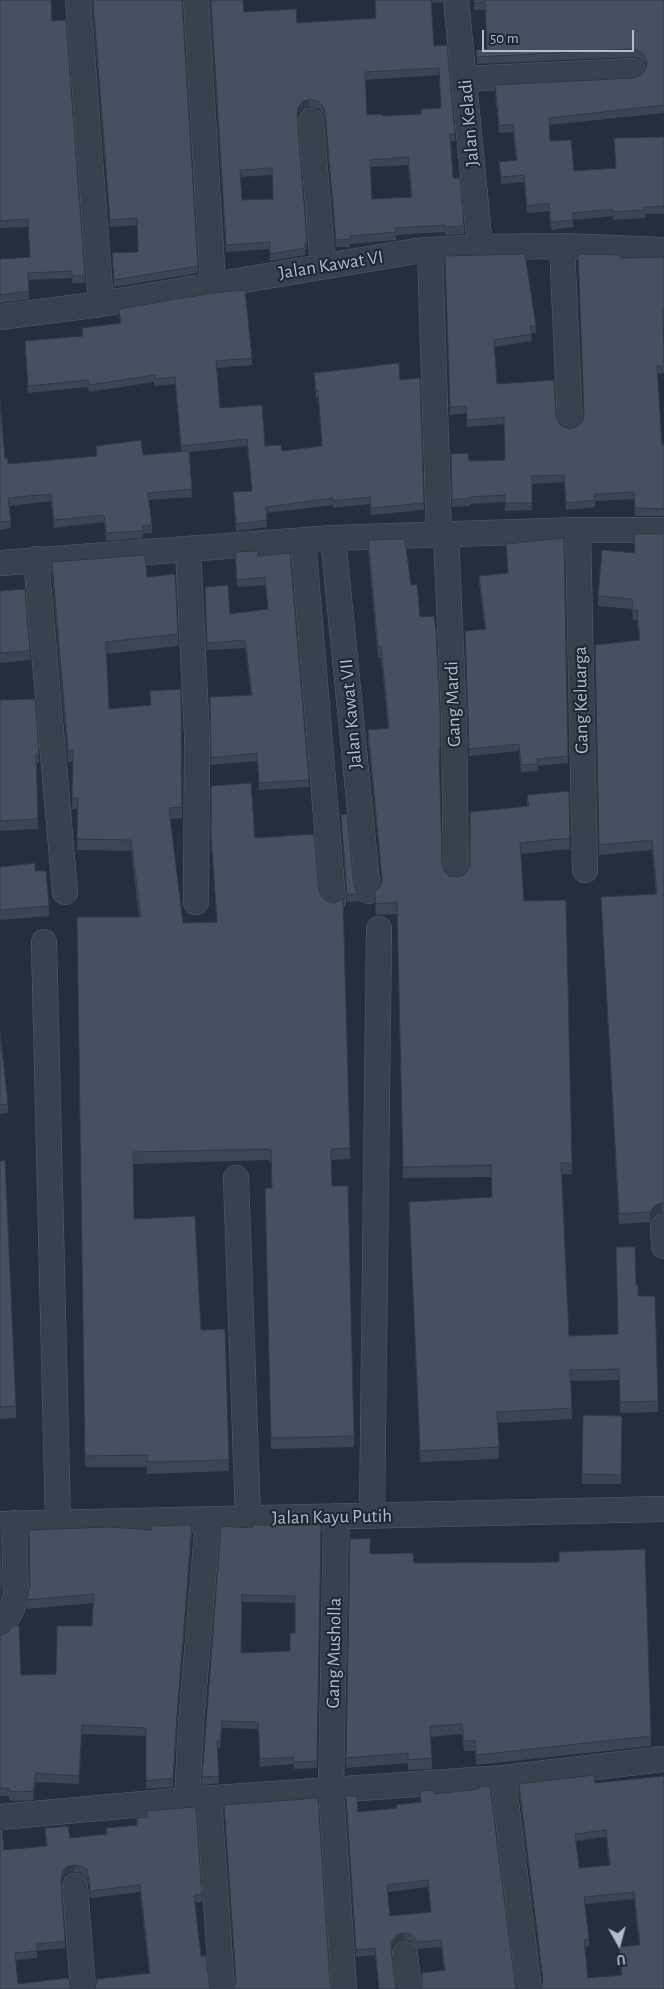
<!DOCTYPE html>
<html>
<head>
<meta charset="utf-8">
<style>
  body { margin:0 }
  #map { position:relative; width:664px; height:1989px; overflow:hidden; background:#242f3e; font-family:"Alegreya Sans",sans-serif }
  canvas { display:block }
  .north { position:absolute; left:594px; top:1919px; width:50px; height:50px; -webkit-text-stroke:4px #1d2633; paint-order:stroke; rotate:173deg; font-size:14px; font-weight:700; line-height:20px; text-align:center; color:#b4bcc9 }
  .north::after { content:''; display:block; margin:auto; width:18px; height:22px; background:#b4bcc9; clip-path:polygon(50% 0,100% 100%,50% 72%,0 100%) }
  .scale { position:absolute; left:482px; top:30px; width:152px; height:22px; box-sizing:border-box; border:2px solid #b4bcc9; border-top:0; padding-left:6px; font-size:15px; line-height:18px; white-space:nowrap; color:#b4bcc9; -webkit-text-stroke:4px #1d2633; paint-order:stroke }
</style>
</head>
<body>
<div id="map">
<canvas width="664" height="1989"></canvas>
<div class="north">U</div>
<div class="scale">50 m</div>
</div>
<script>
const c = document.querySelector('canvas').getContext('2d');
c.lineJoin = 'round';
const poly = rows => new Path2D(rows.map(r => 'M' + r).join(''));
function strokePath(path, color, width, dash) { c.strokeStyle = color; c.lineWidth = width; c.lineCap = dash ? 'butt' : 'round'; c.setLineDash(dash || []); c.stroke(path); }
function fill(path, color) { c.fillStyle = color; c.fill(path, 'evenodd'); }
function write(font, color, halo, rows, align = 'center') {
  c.font = font + ' "Alegreya Sans",sans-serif'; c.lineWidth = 4; c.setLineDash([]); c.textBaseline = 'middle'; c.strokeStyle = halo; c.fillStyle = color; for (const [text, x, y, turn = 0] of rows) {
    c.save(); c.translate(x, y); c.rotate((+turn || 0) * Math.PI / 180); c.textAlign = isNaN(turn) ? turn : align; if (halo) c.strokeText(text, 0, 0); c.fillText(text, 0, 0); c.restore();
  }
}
const minor = poly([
  [78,0,101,304],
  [196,0,213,284],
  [456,0,480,247],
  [465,79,633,71],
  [311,121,323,266],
  [562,246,570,422],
  [430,250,439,535],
  [0,317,101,304,416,251,480,247,562,246,664,250],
  [578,530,585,870],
  [446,535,454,719,456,874],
  [333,538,368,891],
  [303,540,333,900],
  [188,549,197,737,196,902],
  [36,559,65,892],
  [0,563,333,538,578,530,664,530],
  [44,942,58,1522],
  [236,1178,248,1518],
  [663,1227,664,1246],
  [336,1516,331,1789,344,1989],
  [372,1516,379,929],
  [0,1524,664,1509],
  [0,1629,12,1609,16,1594,14,1523],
  [503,1778,529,1989],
  [209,1799,222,1989],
  [187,1800,191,1724,208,1519],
  [0,1817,187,1800,503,1778,664,1759],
  [75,1886,83,1989],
  [405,1954,409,1989]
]);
strokePath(minor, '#565f6c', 26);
strokePath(minor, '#38414e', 25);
fill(poly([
  [0,0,52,21,85,275,85,283,72,283,72,278,28,280,29,299,0,303,0,259,30,257,28,227,0,228],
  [92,0,182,0,198,273,114,287,112,253,138,252,137,225,110,227],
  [210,0,243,0,244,12,297,23,376,18,375,0,442,0,442,2,431,3,434,46,455,134,455,141,451,141,453,178,464,226,464,234,445,235,445,232,396,235,396,240,350,244,350,247,336,247,325,120,323,113,318,108,309,107,302,110,298,114,297,120,307,242,307,249,305,249,305,255,270,261,270,249,226,252],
  [439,75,441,108,421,114,382,116,367,115,365,80],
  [408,165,411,197,372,199,370,167],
  [272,175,273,199,242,200,240,177],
  [470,0,664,0,664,113,549,125,550,141,574,171,616,168,614,138,664,137,664,214,645,214,645,218,613,220,613,216,573,220,573,227,551,230,549,211,527,213,524,182,501,184,499,162,516,160,513,132,499,133,495,92,495,85,634,78,641,75,646,70,646,67,645,63,639,58,632,57,477,64,476,50,487,49,485,10,474,10,474,0],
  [445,256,536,326,536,333,531,334,532,341,494,347,497,384,556,415,558,422,563,427,570,429,578,426,583,421,620,258,664,257,664,373,657,374,662,445,664,444,664,516,635,516,634,499,595,501,595,507,566,510,564,482,532,484,532,510,505,511,505,502,470,504,470,506,452,507,451,454,469,461,505,460,504,424,467,427,466,413,450,415],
  [119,309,252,358,252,365,217,368,220,408,265,446,282,451,322,446,318,398,316,398,314,373,400,380,420,378,424,510,371,515,370,504,333,508,333,505,266,513,267,527,236,531,233,492,252,491,247,446,190,452,192,497,149,500,152,525,152,533,143,534,143,538,106,541,104,522,54,528,51,501,9,506,11,528,0,530,0,401,5,459,8,464,96,456,96,446,143,455,181,452,175,384,155,386,154,382,89,392,88,387,28,393,25,341,82,336,82,328,120,323],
  [634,534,664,534,664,1213,662,1213,655,1215,650,1222,619,1224,601,897,656,894,652,850,599,855,595,645,639,640,637,620,633,620,632,609,598,606,598,596,635,553],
  [564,538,568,763,538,766,538,771,521,772,519,751,469,756,465,631,485,629,479,583,479,576,508,573,506,544],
  [368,540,411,585,420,617,440,708,440,759,439,759,442,863,444,871,449,876,457,877,464,875,527,806,527,795,569,791,570,849,521,854,524,901,572,1163,572,1174,562,1174,569,1336,618,1334,636,1285,658,1401,658,1412,620,1413,619,1380,571,1381,572,1419,498,1423,499,1459,420,1462,409,1202,492,1197,491,1177,403,1178,397,914,376,915,375,903,375,892,381,886,382,882,368,741,368,730,388,728,381,658,378,658,368,551],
  [235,552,258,556,290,553,309,787,259,790,257,761,211,765,210,697,251,695,245,648,207,650,205,595,230,614,268,609,265,585,237,587],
  [52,562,147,577,178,634,178,646,106,654,109,709,150,705,150,691,182,807,182,818,170,819,183,923,217,922,211,845,211,786,255,838,319,890,350,1148,350,1159,331,1160,332,1186,354,1436,354,1447,271,1449,265,1188,272,1188,271,1162,269,1162,269,1160,133,1164,134,1219,201,1330,229,1460,229,1471,147,1474,147,1467,85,1467,77,917,139,917,131,851,77,850,78,809,72,809,73,762,68,762,52,574],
  [0,591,30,651,30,660,0,663],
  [0,700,39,753,39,763,36,763,38,829,0,831],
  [341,815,354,886,358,894,358,901,347,902],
  [0,867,35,871,49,906,49,916,0,920],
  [0,1032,8,1104,8,1113,0,1114],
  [0,1161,16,1406,16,1418,0,1419],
  [583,1415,622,1416,621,1484,582,1484],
  [321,1525,317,1768,294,1769,294,1764,260,1767,258,1729,222,1728,220,1748,217,1748,219,1783,202,1785,202,1777,252,1528],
  [242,1602,295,1603,295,1633,290,1651,241,1653],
  [192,1534,177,1723,173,1787,146,1789,146,1736,82,1734,79,1784,36,1782,33,1800,17,1801,9,1800,9,1796,0,1796,0,1635,21,1675,56,1674,92,1626,93,1603,27,1609,27,1600],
  [351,1539,370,1554,414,1563,651,1736,651,1746,476,1765,475,1751,464,1751,462,1734,431,1737,432,1769,408,1770,408,1763,346,1768],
  [664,1776,664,1989,542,1988,543,1983,519,1791,519,1784,595,1783],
  [606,1837,609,1865,579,1868,576,1841],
  [634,1899,639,1945,619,1947,621,1975,588,1978,585,1947,589,1946,589,1939,585,1904],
  [420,1791,434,1794,515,1984,444,1970,441,1947,418,1949,411,1941,404,1940,397,1942,392,1948,391,1953,395,1984,397,1989,379,1989,375,1955,356,1957,346,1796,358,1812,396,1808,420,1802],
  [428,1887,431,1912,390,1916,388,1892],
  [224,1805,330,1983,236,1983],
  [146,1811,202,1895,202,1902,195,1902,201,1956,149,1973,140,1892,90,1898,89,1885,87,1878,81,1873,74,1872,66,1874,62,1880,61,1885,65,1948,37,1951,37,1958,16,1960,0,1989,4,1850,46,1846,45,1828,70,1838,106,1834,106,1828,137,1825,137,1818,146,1817]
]), '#3b4654');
fill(poly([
  [309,99,309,107,302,110,298,114,297,122,297,115,298,107,302,102],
  [662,1203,662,1213,655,1215,650,1222,650,1212,655,1205],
  [192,1525,192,1534,177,1723,173,1787,177,1714],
  [2,1584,2,1592,0,1598,0,1590],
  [82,1725,82,1734,79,1784,79,1776],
  [36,1773,36,1782,33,1800,33,1791],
  [74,1865,74,1872,66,1874,62,1880,61,1887,62,1873,66,1867],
  [404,1933,404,1940,397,1942,392,1948,391,1956,391,1949,392,1941,397,1935]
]), '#303945');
const building = poly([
  [0,0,51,0,52,21,66,20,85,275,72,276,72,271,28,273,29,291,0,295,0,259,30,257,28,219,0,221,0,0],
  [93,0,182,0,198,266,114,280,112,253,138,252,137,218,110,220,93,0],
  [211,0,243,0,244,12,296,9,297,23,376,18,375,0,431,0,434,46,447,45,455,134,450,134,453,178,460,178,464,226,445,227,445,225,396,228,396,232,350,236,350,239,336,240,325,112,323,106,318,101,309,99,302,102,298,107,297,115,307,242,305,242,305,248,270,254,270,242,226,245,211,0],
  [439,68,441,108,421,109,421,114,382,116,382,114,367,115,365,72,439,68],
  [408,157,412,197,372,199,370,160,408,157],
  [272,168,273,199,242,200,240,170,272,168],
  [474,0,664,0,664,105,549,118,550,141,571,140,574,171,616,168,614,138,664,137,664,206,645,207,645,210,613,212,613,209,573,213,573,220,551,222,549,203,527,206,524,175,501,177,499,162,517,160,513,124,499,126,495,85,634,78,641,75,646,70,647,63,645,56,639,51,632,49,477,57,476,50,487,49,485,2,474,3,474,0],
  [525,254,536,326,530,326,532,334,494,340,497,384,554,380,556,415,558,422,563,427,570,429,578,426,583,421,584,414,578,254,620,255,620,258,664,257,664,309,663,309,664,366,657,366,662,445,664,444,664,509,635,508,634,492,595,494,595,500,566,503,564,475,532,476,532,503,505,503,505,495,470,497,470,498,452,500,451,454,468,453,469,461,505,460,504,417,467,420,466,406,450,407,445,256,525,254],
  [245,290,252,358,216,361,220,408,262,405,265,446,281,445,282,451,322,446,318,391,316,391,314,373,399,363,400,380,420,378,424,503,371,508,370,497,333,501,333,498,266,507,267,520,236,524,233,492,252,491,247,439,181,446,175,377,155,379,154,375,89,385,88,380,28,386,25,341,83,336,82,328,121,323,119,309,212,293,245,290],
  [0,401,5,459,8,458,8,464,97,456,96,446,141,440,143,455,189,451,192,489,148,493,152,525,142,526,143,531,106,533,104,515,54,520,51,494,8,498,11,521,0,522,0,401],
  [634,534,664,534,664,1203,662,1203,655,1205,650,1212,619,1214,601,897,657,894,652,840,599,845,595,645,640,640,637,610,633,610,632,599,598,596,602,550,635,553,634,534],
  [564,538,568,756,537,759,538,764,521,765,519,744,469,749,465,631,486,629,479,576,508,573,506,544,564,538],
  [405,539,411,585,417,584,420,617,434,616,436,630,440,708,440,748,439,748,442,863,444,871,449,876,457,877,464,875,469,869,470,863,470,812,529,806,527,795,569,791,570,838,520,843,524,901,566,900,572,1163,561,1163,569,1336,618,1334,616,1247,635,1247,636,1285,638,1285,638,1296,655,1296,658,1401,620,1402,619,1369,570,1370,572,1408,497,1412,499,1447,420,1451,409,1202,492,1197,491,1165,403,1167,397,902,376,904,375,892,381,886,382,878,368,730,389,728,381,647,378,647,368,540,405,539],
  [258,551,258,556,290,553,309,780,259,783,257,753,211,758,210,697,252,695,245,640,207,643,205,587,228,585,230,614,268,609,265,577,237,580,235,552,258,551],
  [145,555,147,577,175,574,178,634,106,642,109,709,151,705,150,691,181,689,182,807,169,808,183,923,217,922,211,834,211,786,251,783,255,838,314,834,319,890,321,896,326,901,334,903,343,899,350,1148,331,1149,332,1186,348,1186,354,1436,271,1438,265,1188,272,1188,271,1150,269,1150,269,1149,133,1152,134,1219,195,1216,201,1330,225,1329,229,1460,147,1462,147,1455,85,1456,77,917,141,917,131,840,77,839,78,798,72,798,73,751,68,751,52,562,145,555],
  [25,589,30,651,0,653,0,591,25,589],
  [35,699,39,753,36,754,38,819,0,821,0,700,35,699],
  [347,814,354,886,358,894,347,895,341,815,347,814],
  [35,863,35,871,46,871,49,906,0,910,0,867,35,863],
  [0,1032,8,1104,0,1105,0,1032],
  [5,1160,16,1406,0,1407,0,1161,5,1160],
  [583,1415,622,1416,621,1475,582,1474,583,1415],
  [192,1525,177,1714,173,1778,146,1781,146,1728,82,1725,79,1776,36,1773,33,1791,17,1792,9,1791,9,1788,0,1788,0,1635,7,1633,14,1625,19,1626,21,1675,56,1674,57,1626,92,1626,94,1594,27,1600,30,1585,29,1530,110,1527,152,1530,152,1526,192,1525],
  [252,1525,321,1525,317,1761,294,1762,294,1757,260,1759,258,1722,222,1721,220,1741,217,1741,219,1776,202,1777,221,1526,252,1528,252,1525],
  [242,1595,295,1596,295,1633,290,1633,290,1651,241,1653,242,1595],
  [0,1530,2,1584,0,1590,0,1530],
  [350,1530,351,1539,370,1538,370,1554,413,1553,414,1563,559,1562,559,1552,645,1549,651,1736,476,1755,475,1740,464,1741,462,1724,430,1726,432,1758,408,1760,408,1753,346,1758,350,1530],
  [594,1775,595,1783,664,1776,664,1989,541,1989,543,1980,519,1784,594,1775],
  [606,1830,610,1865,579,1868,575,1834,606,1830],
  [634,1892,640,1945,619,1947,622,1975,588,1978,584,1940,589,1939,584,1897,634,1892],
  [490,1786,515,1984,517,1989,421,1989,422,1987,422,1973,445,1970,441,1940,418,1942,411,1934,404,1933,397,1935,392,1941,391,1949,395,1984,397,1989,379,1989,375,1948,356,1950,346,1796,357,1796,358,1812,397,1808,396,1805,421,1802,420,1791,434,1790,434,1794,479,1789,478,1787,490,1786],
  [428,1880,431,1912,390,1916,387,1885,428,1880],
  [318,1798,330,1983,332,1989,234,1989,236,1981,224,1805,318,1798],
  [196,1807,202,1895,194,1895,201,1956,206,1956,210,1989,95,1989,97,1979,150,1973,140,1885,90,1891,89,1878,87,1870,81,1866,74,1865,66,1867,62,1873,61,1880,65,1941,37,1944,37,1951,15,1953,18,1984,68,1978,71,1989,0,1989,0,1828,2,1828,4,1850,47,1846,45,1828,68,1826,70,1838,107,1834,106,1828,137,1825,137,1818,148,1817,146,1811,196,1807]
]);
fill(building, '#455162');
strokePath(building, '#303945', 1);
write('19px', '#b4bcc9', '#1d2633', [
  ["Jalan Keladi",469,123,-95],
  ["Jalan Kawat VI",331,265,-9],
  ["Gang Keluarga",581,700,-91],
  ["Gang Mardi",453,704,-92],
  ["Jalan Kawat VII",351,714,-95],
  ["Jalan Kayu Putih",332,1517,-1],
  ["Gang Musholla",334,1653,-89]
]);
</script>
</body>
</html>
